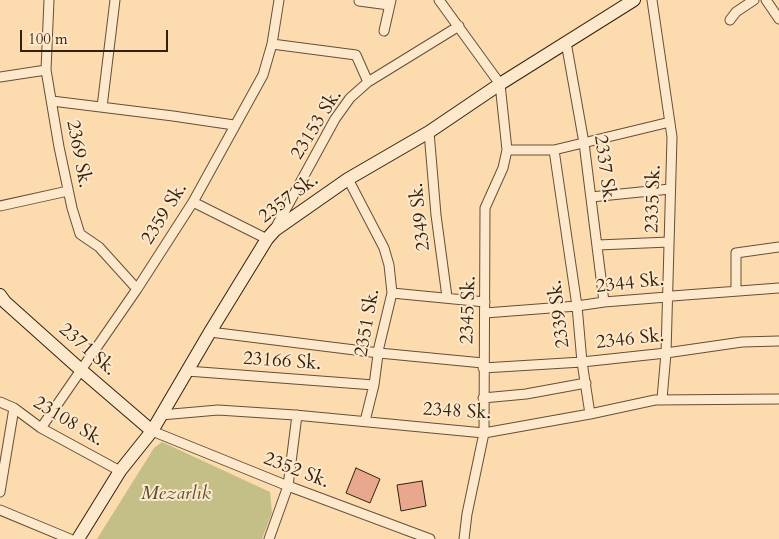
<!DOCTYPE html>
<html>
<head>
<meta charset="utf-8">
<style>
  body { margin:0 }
  #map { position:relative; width:779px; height:539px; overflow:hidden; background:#fcdbaf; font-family:Cardo,serif }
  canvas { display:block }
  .scale { position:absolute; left:20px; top:30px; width:148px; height:22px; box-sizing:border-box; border:2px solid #312210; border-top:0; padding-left:6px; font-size:15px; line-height:18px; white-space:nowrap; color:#312210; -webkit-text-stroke:4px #fde8cb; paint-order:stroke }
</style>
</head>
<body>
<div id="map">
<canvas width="779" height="539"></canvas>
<div class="scale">100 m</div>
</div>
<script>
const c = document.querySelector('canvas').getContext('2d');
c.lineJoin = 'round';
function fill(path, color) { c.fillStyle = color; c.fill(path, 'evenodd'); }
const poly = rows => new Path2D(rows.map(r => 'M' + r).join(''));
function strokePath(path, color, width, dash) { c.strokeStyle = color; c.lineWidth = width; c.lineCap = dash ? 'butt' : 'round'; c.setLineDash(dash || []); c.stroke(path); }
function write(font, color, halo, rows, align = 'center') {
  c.font = font + ' Cardo,serif'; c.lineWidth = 4; c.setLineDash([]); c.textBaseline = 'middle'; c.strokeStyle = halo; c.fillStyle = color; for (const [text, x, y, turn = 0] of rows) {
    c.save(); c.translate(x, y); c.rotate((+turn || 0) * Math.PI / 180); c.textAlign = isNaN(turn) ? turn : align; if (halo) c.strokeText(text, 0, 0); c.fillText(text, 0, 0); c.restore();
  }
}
fill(poly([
  [162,442,270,492,272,513,262,539,97,539,154,448]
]), '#c4be87');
const building = poly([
  [356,468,380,479,370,503,346,493,356,468],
  [422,481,426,506,401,511,397,485,422,481]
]);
fill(building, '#e9a88e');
strokePath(building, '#312210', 1);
const street = poly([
  [49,0,46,70,59,147,72,208,80,234,99,247,137,289],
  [439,0,500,84,507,150,503,168,485,208,484,433,467,514,464,539],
  [652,0,672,137,666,353,662,399],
  [766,0,779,19],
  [359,1,389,5],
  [730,20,736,12,754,0],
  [384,31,391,0],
  [566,42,584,143,604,302],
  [272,44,356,55,368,82],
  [0,77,46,70],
  [52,101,173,116,234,125],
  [102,107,115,0],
  [429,132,436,215,447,297],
  [507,150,554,150,670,122],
  [554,150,577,306,582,362,590,414],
  [348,179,384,248,389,265,392,293,379,347,374,385,365,421],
  [591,197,670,189],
  [193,202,267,239],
  [0,206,68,191],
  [276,227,335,119,350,98,368,82,459,26],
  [598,245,669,242],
  [736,291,736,253,779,247],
  [392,293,485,302],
  [485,313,577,306,604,302,667,297,672,296,779,288],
  [210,332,379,353,483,363],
  [483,368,582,362,666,353,742,342,779,341],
  [187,371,374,385],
  [483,398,526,394,586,383],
  [0,402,14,408,41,428,120,471],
  [161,415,218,410,295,415,484,433,590,414,655,400,779,399],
  [41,428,137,289,193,202,263,75,272,44,279,0],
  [152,431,288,486,430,539],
  [0,492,14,408],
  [0,510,70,539],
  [269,539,288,486,297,415]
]);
const secondary = poly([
  [0,295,5,302,81,370,152,431],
  [78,539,120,471,152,431,210,332,267,239,275,230,348,179,429,132,500,84,634,0]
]);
strokePath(street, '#645038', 11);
strokePath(secondary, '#312210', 14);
strokePath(street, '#fde8cb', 9);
strokePath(secondary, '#fde8cb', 12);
write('19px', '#312210', '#fde8cb', [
  ["23153 Sk.",317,125,-58],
  ["2369 Sk.",78,154,79],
  ["2337 Sk.",604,169,82],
  ["2357 Sk.",289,199,-37],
  ["2335 Sk.",654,199,-88],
  ["2359 Sk.",165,214,-58],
  ["2349 Sk.",421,217,-96],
  ["2344 Sk.",630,284,-6],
  ["2345 Sk.",469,310,-88],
  ["2339 Sk.",560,314,-97],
  ["2351 Sk.",368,323,-80],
  ["2346 Sk.",630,340,-6],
  ["2371 Sk.",87,350,41],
  ["23166 Sk.",282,362,4],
  ["2348 Sk.",457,412,3],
  ["23108 Sk.",68,422,31],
  ["2352 Sk.",296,471,21]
]);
write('italic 19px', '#5d5134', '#fde8cb', [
  ["Mezarlık",176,495]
]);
</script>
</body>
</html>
